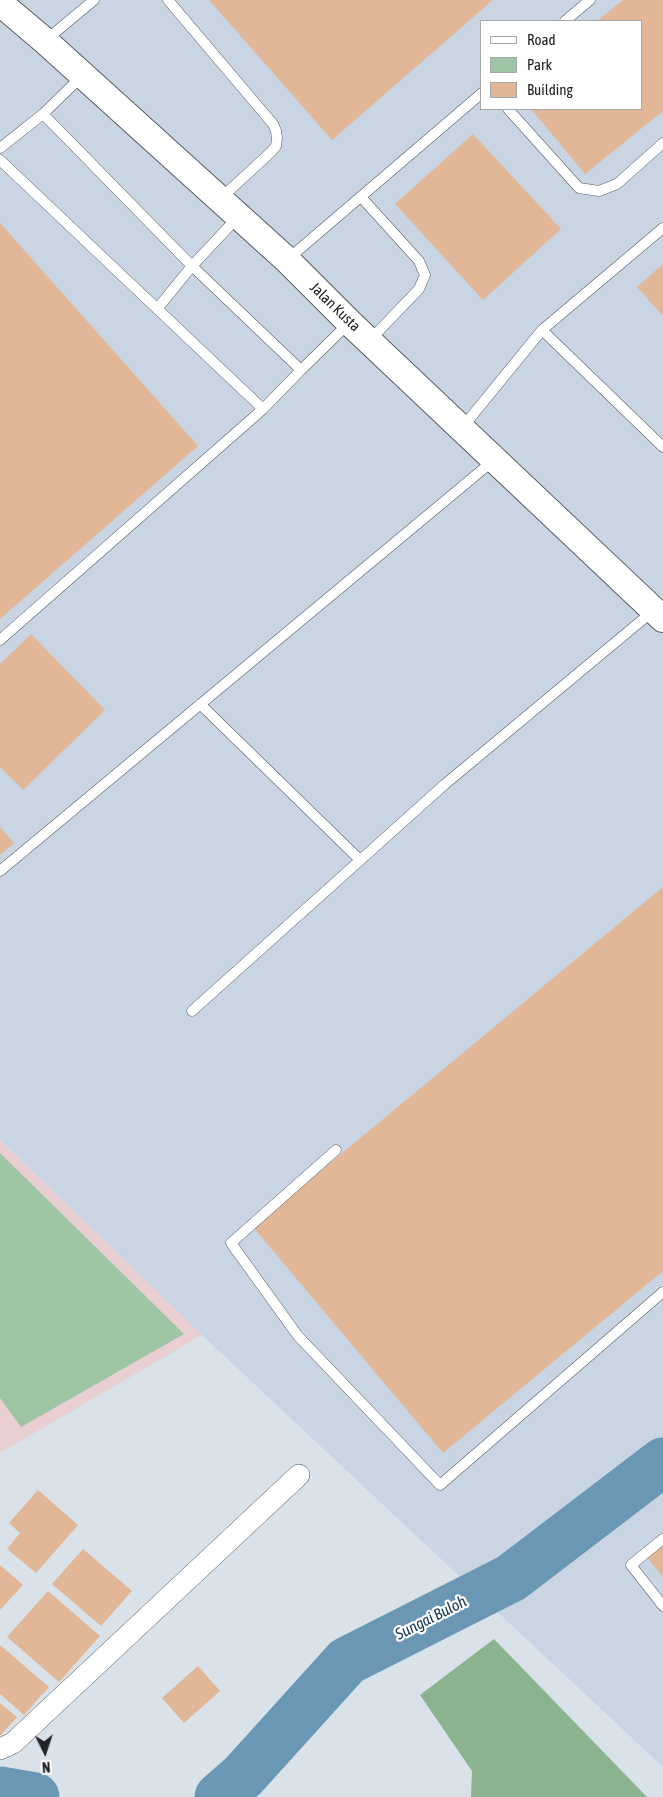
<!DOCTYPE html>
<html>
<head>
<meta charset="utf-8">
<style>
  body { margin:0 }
  #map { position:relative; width:663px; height:1797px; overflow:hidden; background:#d9e1e9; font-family:"Asap Condensed",sans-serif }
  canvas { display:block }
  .legend { position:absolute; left:480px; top:20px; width:162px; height:90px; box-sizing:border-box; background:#fff; border:1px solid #a6a7a8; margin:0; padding:6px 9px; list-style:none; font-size:15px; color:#202225 }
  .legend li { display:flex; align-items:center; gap:10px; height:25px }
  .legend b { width:25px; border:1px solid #a6a7a8 }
  .north { position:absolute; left:20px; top:1727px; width:50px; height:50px; -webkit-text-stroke:4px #fff; paint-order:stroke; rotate:176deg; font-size:14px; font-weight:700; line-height:20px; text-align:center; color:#202225 }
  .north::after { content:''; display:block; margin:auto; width:18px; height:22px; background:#202225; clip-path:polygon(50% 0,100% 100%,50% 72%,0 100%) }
</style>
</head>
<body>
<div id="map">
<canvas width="663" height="1797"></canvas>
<ul class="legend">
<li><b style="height:6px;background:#fff"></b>Road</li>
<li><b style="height:14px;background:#9fc6a4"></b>Park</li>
<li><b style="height:14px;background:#e1b797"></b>Building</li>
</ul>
<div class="north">N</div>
</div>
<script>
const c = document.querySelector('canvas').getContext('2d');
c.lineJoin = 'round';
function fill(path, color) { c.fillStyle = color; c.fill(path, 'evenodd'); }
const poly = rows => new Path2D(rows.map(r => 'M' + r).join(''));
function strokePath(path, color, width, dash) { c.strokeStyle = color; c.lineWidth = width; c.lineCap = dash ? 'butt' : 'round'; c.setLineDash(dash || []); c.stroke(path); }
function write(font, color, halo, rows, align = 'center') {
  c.font = font + ' "Asap Condensed",sans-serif'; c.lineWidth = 4.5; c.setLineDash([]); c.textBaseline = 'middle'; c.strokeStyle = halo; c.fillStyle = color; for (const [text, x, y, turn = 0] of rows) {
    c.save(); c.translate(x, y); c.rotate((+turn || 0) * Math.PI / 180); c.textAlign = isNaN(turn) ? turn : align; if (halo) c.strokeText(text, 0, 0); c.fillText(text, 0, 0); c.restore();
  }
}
fill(poly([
  [0,0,663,0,663,1767,202,1335,0,1140],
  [482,21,642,21,642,109,482,109]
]), '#c9d5e3');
fill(poly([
  [0,1140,202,1335,0,1453]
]), '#e9ced2');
fill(poly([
  [0,1153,184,1334,21,1427,0,1398]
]), '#9fc6a4');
fill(poly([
  [494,1639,647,1797,471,1797,472,1771,420,1695]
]), '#8bb390');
strokePath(poly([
  [0,1791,35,1797],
  [219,1797,243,1776,347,1661,511,1578,663,1462]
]), '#6a97b4', 49);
fill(poly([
  [209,0,493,0,332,140],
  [623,0,663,0,663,111,585,174,531,109,642,109,642,21,597,21],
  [473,134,561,229,483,300,395,204],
  [0,223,198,446,0,619],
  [663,264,663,316,637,287],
  [31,634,105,710,23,790,0,767,0,664],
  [0,827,14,843,0,855],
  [663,887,663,1271,443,1453,253,1227],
  [38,1490,78,1525,36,1573,7,1549,20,1533,9,1523],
  [663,1543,663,1577,646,1556],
  [83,1549,132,1591,101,1626,52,1584],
  [0,1565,23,1585,0,1610],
  [48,1591,100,1636,59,1682,7,1637],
  [0,1645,49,1687,24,1715,0,1694],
  [198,1666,220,1691,184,1723,162,1698],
  [0,1703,17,1717,0,1736]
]), '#e1b797');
const service = poly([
  [168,0,273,124,276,131,277,138,276,146,271,152,220,199],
  [565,21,590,0],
  [46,40,94,0],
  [508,109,579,188,599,191,617,184,663,143],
  [43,114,82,76],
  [0,148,43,114,192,266,301,370,349,323],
  [0,160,263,409,0,640],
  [361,197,419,261,425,275,419,289,370,340],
  [288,259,482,93],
  [157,309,192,266,238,217],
  [542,330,663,228],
  [263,409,301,370],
  [462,428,542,330,663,447],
  [200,704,360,860],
  [0,871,494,460],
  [192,1011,444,785,653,611],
  [336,1150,231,1243,298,1336,440,1485,663,1292],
  [663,1539,631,1565,663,1606]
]);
const minor = poly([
  [0,1749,13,1743,299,1475]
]);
const tertiary = poly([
  [0,3,45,41,287,260,350,323,663,619]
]);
strokePath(service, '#565d64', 11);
strokePath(minor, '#565d64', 22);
strokePath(tertiary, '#565d64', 28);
strokePath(service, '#fff', 10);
strokePath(minor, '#fff', 21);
strokePath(tertiary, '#fff', 26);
write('15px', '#202225', '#fff', [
  ["Jalan Kusta",335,307,44]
]);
write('italic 16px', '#153a50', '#fff', [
  ["Sungai Buloh",431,1618,-27]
]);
</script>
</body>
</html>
